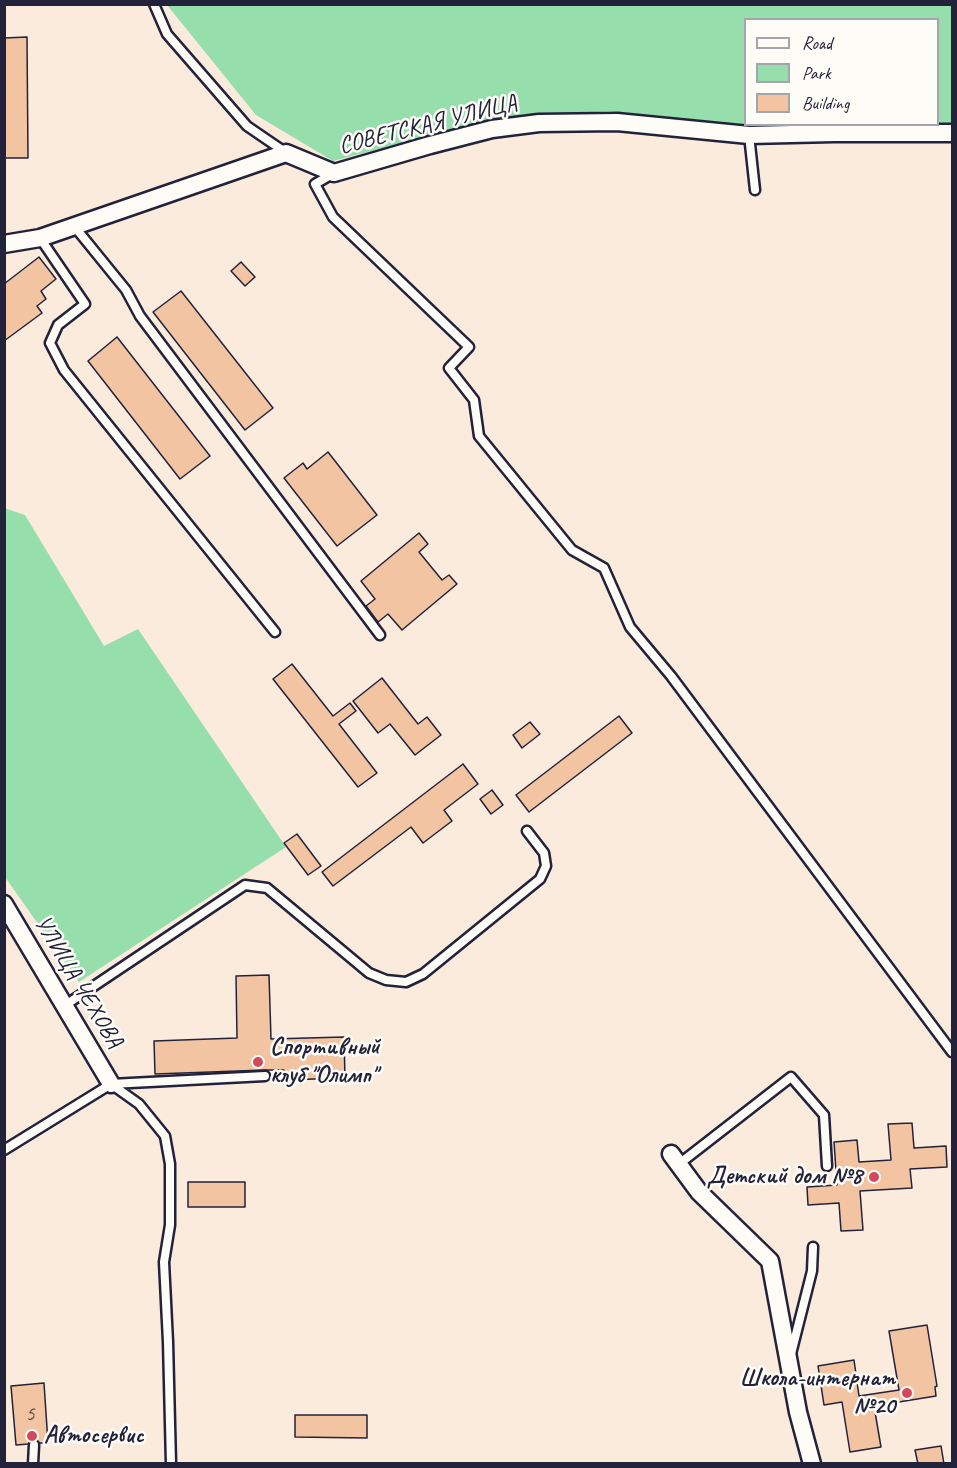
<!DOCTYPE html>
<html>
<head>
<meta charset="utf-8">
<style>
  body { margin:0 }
  #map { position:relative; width:957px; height:1468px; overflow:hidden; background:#faebdd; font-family:Caveat,sans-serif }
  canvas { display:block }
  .frame { position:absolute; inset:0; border:6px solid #22223b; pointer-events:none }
  .legend { position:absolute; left:744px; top:18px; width:195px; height:108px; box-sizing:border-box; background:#fdfcf7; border:2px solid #a5a5ac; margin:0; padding:8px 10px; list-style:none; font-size:18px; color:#22223b }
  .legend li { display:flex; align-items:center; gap:12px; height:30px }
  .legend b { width:30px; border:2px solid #a5a5ac }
</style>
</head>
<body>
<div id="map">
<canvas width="957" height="1468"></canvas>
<div class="frame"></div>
<ul class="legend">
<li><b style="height:8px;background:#fdfcf7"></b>Road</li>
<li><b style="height:16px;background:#96deac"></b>Park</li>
<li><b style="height:16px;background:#f2c4a1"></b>Building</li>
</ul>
</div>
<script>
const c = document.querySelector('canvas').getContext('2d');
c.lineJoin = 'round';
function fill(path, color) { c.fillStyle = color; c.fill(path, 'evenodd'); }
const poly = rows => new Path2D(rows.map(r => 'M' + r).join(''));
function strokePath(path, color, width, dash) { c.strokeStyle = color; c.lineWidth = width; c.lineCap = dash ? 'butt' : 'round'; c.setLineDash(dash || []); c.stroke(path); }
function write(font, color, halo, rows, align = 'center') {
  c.font = font + ' Caveat,sans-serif'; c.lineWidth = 5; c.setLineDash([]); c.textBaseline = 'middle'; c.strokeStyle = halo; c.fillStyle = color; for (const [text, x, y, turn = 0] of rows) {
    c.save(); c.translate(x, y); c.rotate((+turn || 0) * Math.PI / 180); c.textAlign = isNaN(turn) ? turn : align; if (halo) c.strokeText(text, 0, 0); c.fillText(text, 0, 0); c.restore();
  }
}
fill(poly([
  [167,5,952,5,952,123,938,123,938,20,746,20,746,124,807,125,748,125,608,111,490,120,333,161,256,115],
  [4,508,25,515,104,646,138,629,286,847,79,982,5,877]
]), '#96deac');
const building = poly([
  [27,37,28,158,4,158,4,38,27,37],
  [39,257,56,279,41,291,46,299,37,306,42,313,4,341,4,284,39,257],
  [241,262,255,277,245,286,231,271,241,262],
  [181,291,273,408,245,430,153,312,181,291],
  [117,337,210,456,180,479,88,361,117,337],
  [328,452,377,515,337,546,284,478,303,463,307,469,328,452],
  [419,533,428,544,419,552,442,580,449,575,457,584,402,630,388,614,378,622,366,606,375,599,361,581,419,533],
  [292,664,333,716,350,703,356,711,339,724,377,773,358,787,273,679,292,664],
  [382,678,418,724,427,717,441,735,415,755,390,724,378,733,353,701,382,678],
  [619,716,632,733,529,812,516,795,619,716],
  [530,722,540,734,522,748,513,735,530,722],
  [463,764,478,784,444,810,452,821,423,843,411,827,333,886,322,872,463,764],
  [492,790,503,805,491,814,480,799,492,790],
  [297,834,321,866,308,875,284,843,297,834],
  [269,975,271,1039,344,1037,345,1078,284,1080,284,1070,265,1070,155,1074,154,1041,237,1038,236,976,269,975],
  [912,1123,914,1148,946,1146,947,1167,910,1169,912,1188,860,1191,863,1230,841,1231,839,1203,808,1205,807,1187,837,1185,834,1142,857,1140,859,1162,891,1160,888,1124,912,1123],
  [188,1182,245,1182,245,1207,188,1207,188,1182],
  [927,1325,937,1386,935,1387,936,1396,874,1406,881,1447,850,1452,842,1402,824,1405,818,1366,854,1360,859,1396,899,1390,889,1331,927,1325],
  [44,1383,48,1443,40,1443,34,1439,28,1444,16,1445,11,1386,44,1383],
  [295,1415,367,1415,367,1438,295,1437,295,1415],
  [941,1446,944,1464,918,1464,915,1450,941,1446]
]);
fill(building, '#f2c4a1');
strokePath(building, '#22223b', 1.5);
const lane = poly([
  [154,4,167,34,247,126,285,152],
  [749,135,755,190],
  [334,173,315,184,333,217,469,347,449,368,474,400,479,436,572,550,604,568,630,627,671,676,952,1052],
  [74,226,126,290,140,316,380,635],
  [40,238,85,304,58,325,50,343,64,370,275,632],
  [64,1006,245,885,267,888,369,973,386,980,406,982,423,974,540,879,546,866,544,853,527,831],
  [111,1084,139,1104,165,1136,170,1164,170,1225,164,1262,168,1342,171,1464],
  [4,1150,111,1084,265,1076],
  [679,1164,791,1077,824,1115,827,1166],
  [791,1354,812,1271,813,1247],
  [33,1464,34,1445]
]);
const street = poly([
  [4,244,40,238,286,153,334,173,430,145,492,129,539,123,617,122,749,135,834,133,952,133],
  [4,904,111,1084],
  [671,1154,699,1192,770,1261,798,1412,812,1464]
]);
strokePath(lane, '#22223b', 13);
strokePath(street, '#22223b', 21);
strokePath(lane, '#fdfcf7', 8);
strokePath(street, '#fdfcf7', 16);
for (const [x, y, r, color] of [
  [258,1062,6,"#d1495b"],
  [874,1177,6,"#d1495b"],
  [907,1393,6,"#d1495b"],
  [32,1436,6,"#d1495b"]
]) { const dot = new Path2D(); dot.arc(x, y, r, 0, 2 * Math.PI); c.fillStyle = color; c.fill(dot); strokePath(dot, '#fdfcf7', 2); }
write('21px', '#564a54', null, [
  ["5",30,1414]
]);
write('24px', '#22223b', '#fdfcf7', [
  ["СОВЕТСКАЯ УЛИЦА",428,125,-14],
  ["УЛИЦА ЧЕХОВА",78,982,59]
]);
write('bold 24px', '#22223b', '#fdfcf7', [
  ["Спортивный",270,1048],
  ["клуб \"Олимп\"",270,1076],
  ["Детский дом №8",862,1177,"right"],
  ["Школа-интернат",895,1379,"right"],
  ["№20",895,1407,"right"],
  ["Автосервис",44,1436]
], 'left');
</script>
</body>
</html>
